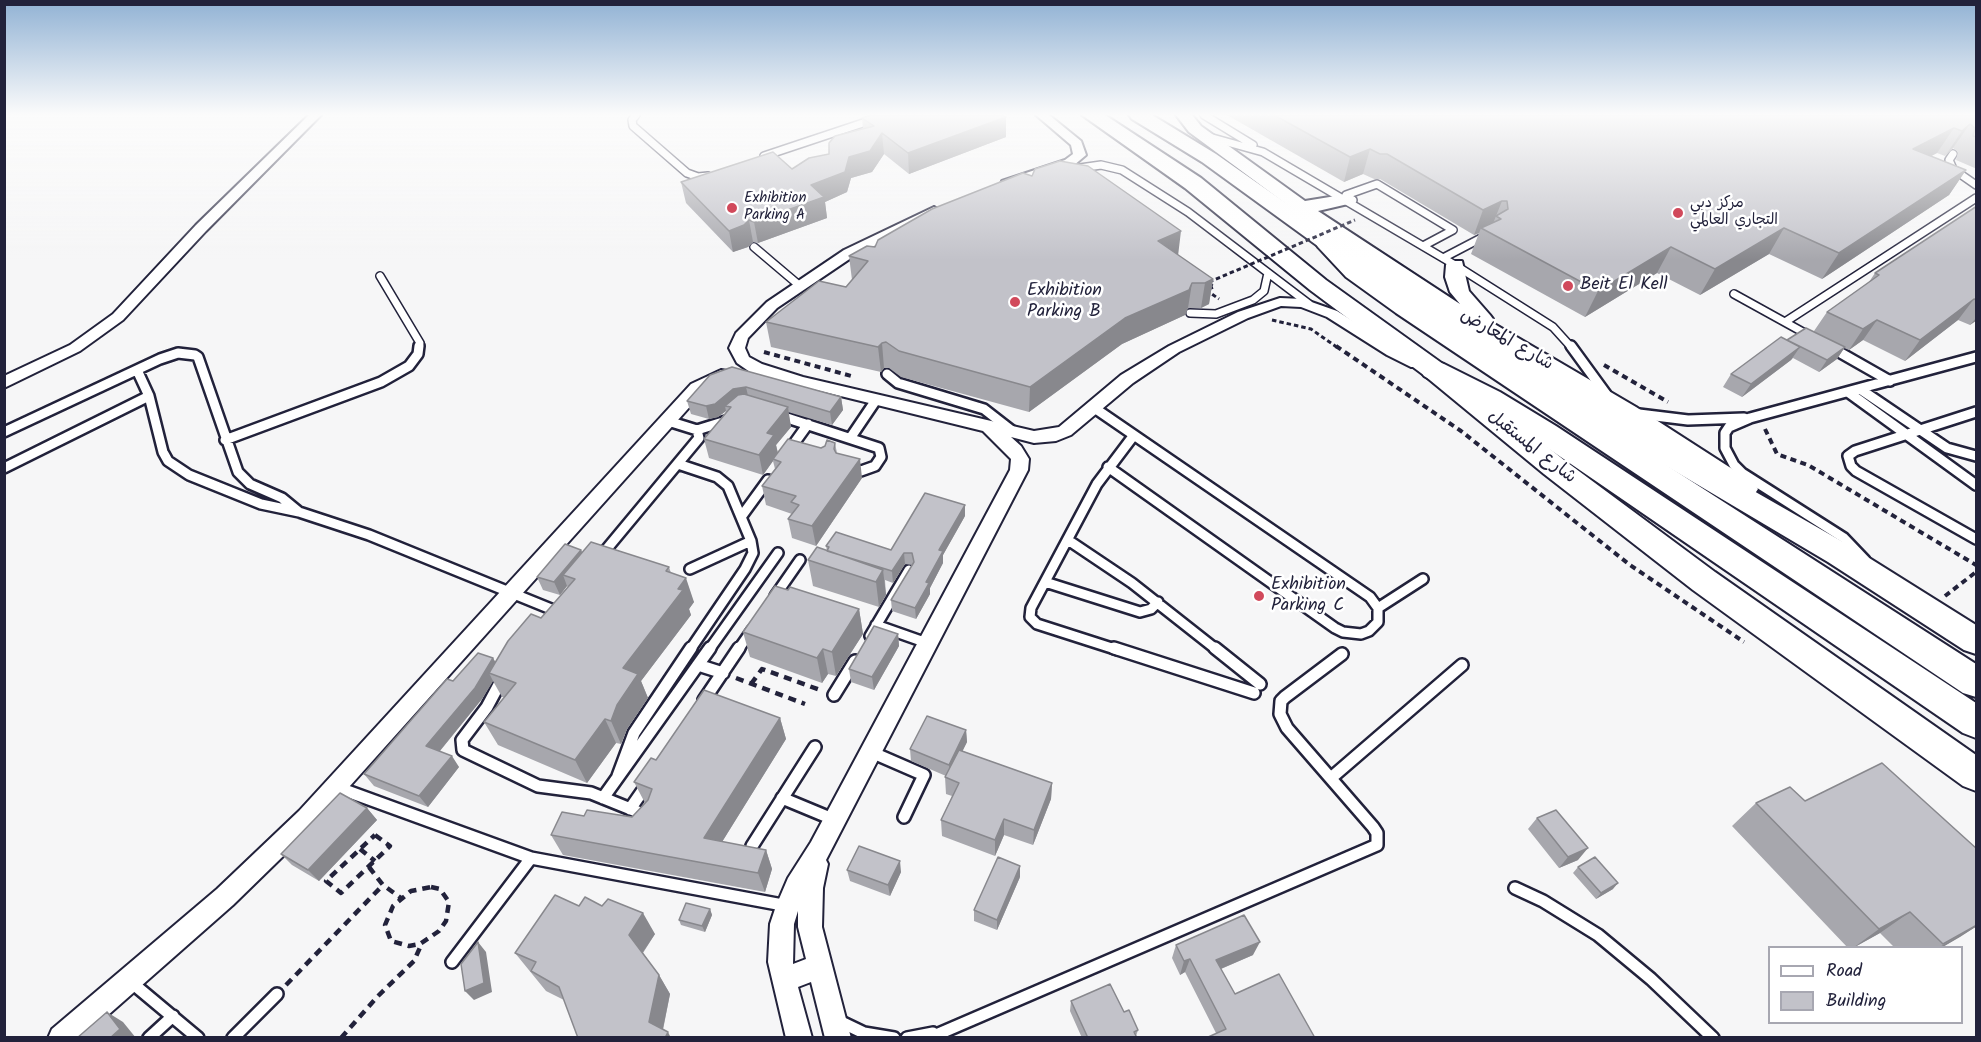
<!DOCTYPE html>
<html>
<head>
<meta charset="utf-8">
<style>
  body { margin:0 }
  #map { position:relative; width:1981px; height:1042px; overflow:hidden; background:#f6f6f7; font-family:Kalam,sans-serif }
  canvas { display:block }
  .frame { position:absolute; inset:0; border:6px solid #22223b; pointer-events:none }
  .legend { position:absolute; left:1768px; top:946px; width:195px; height:78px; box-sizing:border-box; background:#fff; border:2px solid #a7a7b1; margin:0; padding:8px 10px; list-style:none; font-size:18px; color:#22223b }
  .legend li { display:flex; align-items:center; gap:12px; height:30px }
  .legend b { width:30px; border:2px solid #a7a7b1 }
</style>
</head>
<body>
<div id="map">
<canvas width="1981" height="1042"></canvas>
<div class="frame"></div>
<ul class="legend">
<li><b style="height:8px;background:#fff"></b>Road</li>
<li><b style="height:16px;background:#c2c2c9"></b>Building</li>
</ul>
</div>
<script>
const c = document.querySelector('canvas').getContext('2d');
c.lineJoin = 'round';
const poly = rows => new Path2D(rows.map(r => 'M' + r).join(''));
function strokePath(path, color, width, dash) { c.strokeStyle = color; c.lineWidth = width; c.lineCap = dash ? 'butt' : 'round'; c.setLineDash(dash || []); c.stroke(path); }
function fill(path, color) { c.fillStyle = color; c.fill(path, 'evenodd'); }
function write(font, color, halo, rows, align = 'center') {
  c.font = font + ' Kalam,"Playpen Sans Arabic",sans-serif'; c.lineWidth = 5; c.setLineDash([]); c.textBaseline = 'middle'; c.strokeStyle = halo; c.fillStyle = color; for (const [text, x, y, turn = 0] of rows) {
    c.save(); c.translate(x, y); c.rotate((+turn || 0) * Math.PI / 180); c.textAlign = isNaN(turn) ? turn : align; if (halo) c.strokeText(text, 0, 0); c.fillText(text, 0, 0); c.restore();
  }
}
const serviceFar2 = poly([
  [636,115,632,120,633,126,687,173,698,177,708,176],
  [1204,115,1253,145],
  [1209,137,1263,152,1455,265,1553,327,1572,348],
  [1953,154,1949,160,1953,169,1976,185],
  [764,156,887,115],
  [1073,169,1101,165,1122,170,1188,212,1309,304],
  [1351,200,1353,200,1346,195,1377,184,1453,230,1423,246],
  [754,247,800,286],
  [1443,258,1487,235],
  [380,276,420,343,419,348],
  [1734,294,1810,336],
  [1190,313,1216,314,1253,300,1264,291,1268,273],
  [1785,322,1976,198]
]);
const serviceFar1 = poly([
  [1571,346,1606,394],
  [1832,348,1890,381],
  [137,370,149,396,163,452,168,461,189,475,261,504,299,512,369,535,556,611],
  [887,374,898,383,984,409,1011,430],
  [1860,389,1947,448,1976,456],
  [1848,392,1976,485],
  [1093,407,1370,597,1378,608,1378,622,1369,631,1361,634,1343,632,1335,628,1108,467],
  [1976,412,1855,451,1848,456,1851,466,1856,471,1976,539],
  [1639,414,1688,420,1744,418],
  [778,415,879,448,881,457,875,466,861,471,851,469],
  [697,430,726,421],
  [4,432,160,359,178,353,195,355,198,357,238,472,250,484,282,498,299,512],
  [851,437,876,400],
  [225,440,381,382,409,366,418,354,419,346],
  [790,449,808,424],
  [678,464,717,477,728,486,751,541,753,553,745,569,690,650],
  [4,468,149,396],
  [741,517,768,480],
  [1068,540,1132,583,1217,650],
  [600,557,699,438,697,430,668,421],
  [1865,560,1844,538,1742,473,1734,465,1725,448,1725,433,1729,427,1750,418,1976,357],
  [690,569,751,541],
  [1045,582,1140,612,1151,609,1158,602],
  [775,596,800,560],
  [1378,608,1423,579],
  [876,625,927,643],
  [870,636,909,570],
  [709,650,778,553],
  [738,650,752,630],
  [1118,650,1037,624,1030,617,1031,608,1097,484,1134,435]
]);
const service = poly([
  [1114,648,1254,693],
  [1215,648,1260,684],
  [698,665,723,673],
  [503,677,487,707,462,740,463,750,538,786,591,793,648,816],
  [834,695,855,661],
  [704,700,739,648],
  [871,752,924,775,904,817],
  [618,776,634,733,691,648],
  [1331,778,1462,665],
  [336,787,531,858,788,906],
  [603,798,710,648],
  [782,798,835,820],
  [630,809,646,786],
  [752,846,815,747],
  [1515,888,1543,901,1598,935,1651,979,1713,1038],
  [452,962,531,858],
  [131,982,198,1038],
  [839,1021,864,1033,894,1038],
  [149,1038,173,1016],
  [233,1038,277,994],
  [907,1038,933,1033],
  [929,1038,1377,845,1377,833,1373,827,1287,728,1280,714,1281,701,1285,697,1342,654]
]);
const minor = poly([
  [309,115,321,115,206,231,123,320,80,351,4,388,4,376,70,345,113,314,196,225,309,115],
  [1036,115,1049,115,1081,141,1086,155,1073,166,1012,187,1002,187,1001,184,1002,181,1065,160,1073,154,1071,145,1036,115],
  [934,207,941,211,939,214,854,256,777,308,748,338,745,348,749,357,762,364,803,377,1034,431,1059,427,1121,375,1169,346,1238,312,1280,298,1303,299,1337,311,1397,349,1423,361,1425,364,1423,367,1411,367,1387,355,1327,317,1301,307,1281,306,1248,318,1179,352,1133,383,1071,435,1056,441,1034,443,1011,437,1021,446,1029,459,1028,470,826,860,828,864,823,888,822,927,851,1038,825,1038,811,982,798,987,812,1038,786,1038,768,962,770,924,776,906,788,878,811,842,1010,470,1011,459,983,431,800,386,750,372,737,363,729,348,736,333,767,302,844,250,934,207],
  [798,911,798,927,806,959,793,964,794,924,798,911],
  [721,370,727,371,729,375,727,379,703,392,315,825,233,905,82,1038,48,1038,52,1029,217,889,299,811,691,384,721,370]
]);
const tertiary = poly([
  [1176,115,1192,115,1201,126,1305,201,1342,195,1348,196,1351,200,1348,204,1318,211,1460,304,1450,292,1445,277,1446,265,1448,261,1462,261,1469,291,1490,315,1493,319,1491,322,1636,407,1754,483,1758,489,1754,495,1746,497,1738,495,1620,417,1422,298,1309,221,1189,132,1176,115]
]);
const primary = poly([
  [1082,115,1105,115,1201,178,1326,280,1443,364,1564,460,1715,572,1976,755,1976,791,1963,786,1693,590,1544,474,1425,376,1310,290,1185,188,1082,115],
  [1129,115,1152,115,1216,154,1353,250,1468,323,1607,407,1850,546,1976,625,1976,654,1964,650,1828,562,1587,419,1450,333,1337,260,1202,162,1132,119,1129,115]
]);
const trunk = poly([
  [1327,235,1336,237,1364,267,1414,303,1976,664,1976,697,1963,693,1396,313,1346,277,1318,247,1315,242,1318,237,1327,235],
  [1434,361,1444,364,1500,392,1556,426,1976,703,1976,738,1963,733,1536,440,1480,406,1424,376,1420,370,1424,364,1434,361]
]);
strokePath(serviceFar2, '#22223b', 10);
strokePath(serviceFar1, '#22223b', 14);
strokePath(service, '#22223b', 16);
strokePath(minor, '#22223b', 4);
strokePath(tertiary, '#22223b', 4);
strokePath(primary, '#22223b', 4);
strokePath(trunk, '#22223b', 4);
strokePath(poly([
  [1209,283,1214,287,1206,290,1219,299],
  [1272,320,1311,329,1338,348]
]), '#22223b', 3, [4.5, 3]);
strokePath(poly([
  [1336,346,1461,431,1630,565,1744,642],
  [764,352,855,377],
  [1604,365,1668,402],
  [1765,429,1777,454,1808,465,1976,565],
  [1945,596,1976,572]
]), '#22223b', 4, [6, 4.5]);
strokePath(poly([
  [736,678,805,704],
  [751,684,762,669,820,690],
  [375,835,390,846,341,893,326,881,375,835],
  [360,849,375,861],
  [369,867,383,885,401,898],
  [431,887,440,889,449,902,446,921,439,931,420,944,409,946,391,941,385,925,393,906,411,891,431,887],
  [286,985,383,885],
  [341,1038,377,997,414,961,422,943]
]), '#22223b', 4.5, [8, 6]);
strokePath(serviceFar2, '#fff', 7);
strokePath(serviceFar1, '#fff', 9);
strokePath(service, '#fff', 11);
fill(minor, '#fff');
fill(tertiary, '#fff');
fill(primary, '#fff');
fill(trunk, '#fff');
strokePath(poly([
  [1209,282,1355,220]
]), '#22223b', 3, [4.5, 3]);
fill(poly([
  [1227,115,1977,115,1977,169,1956,160,1958,152,1953,148,1945,156,1937,153,1931,156,1966,170,1949,195,1822,279,1769,254,1700,295,1657,273,1585,317,1471,254,1479,233,1474,235,1380,179,1374,179,1363,174,1344,182],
  [862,118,1006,137,909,174,884,154,872,172,851,178,847,192,825,202,827,218,758,243,753,242,748,247,733,252,686,203,681,182,792,169,829,154,863,129],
  [1977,206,1977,320,1970,325,1958,320,1905,361,1863,340,1849,350,1844,348,1837,359,1819,372,1793,358,1791,360,1742,397,1723,387,1731,374,1787,340,1814,331,1827,312,1869,282,1875,273],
  [875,247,1178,255,1213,279,1209,304,1201,308,1188,308,1185,315,1122,344,1029,412,901,377,889,368,884,368,881,372,771,347,766,322,846,287,852,280,849,256],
  [710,375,841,397,843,410,832,425,788,412,791,427,776,445,778,453,821,448,835,443,837,453,862,478,816,546,792,538,788,519,792,514,766,505,762,486,775,469,773,461,763,475,709,458,704,439,726,412,726,411,718,417,709,419,691,414,687,401],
  [965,516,943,555,943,563,930,588,930,594,916,619,892,611,891,600,912,565,905,564,893,583,885,580,886,595,879,607,813,586,808,560,827,551,826,546,891,550],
  [581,550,582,552,669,567,671,573,694,602,689,609,691,615,641,681,648,698,627,729,621,744,616,743,587,783,498,745,484,722,504,697,502,697,493,681,482,699,440,751,459,767,428,807,374,786,364,774,453,681,493,658,495,662,541,618,568,587,567,586,560,595,543,590,537,577],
  [788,590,859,609,863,634,836,676,828,674,822,683,750,657,743,632],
  [898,634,899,646,874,690,851,682,849,669],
  [780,718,786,739,722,842,766,850,772,869,765,892,563,855,551,835,632,817,645,803,634,782,656,760],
  [966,730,967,742,962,751,1052,783,1051,799,1033,845,1004,835,995,856,942,836,941,820,952,796,946,794,945,777,946,776,911,761,910,749],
  [1805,801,1977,849,1977,926,1941,948,1895,948,1880,933,1853,948,1848,948,1732,826,1756,803],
  [367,808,377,820,319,881,292,865,281,854],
  [1537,818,1578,860,1559,868,1528,829],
  [1578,867,1613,889,1596,899,1573,873],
  [847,870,901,872,890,896,850,881],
  [1020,877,997,930,974,921,974,910],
  [579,906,655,934,643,953,659,975,670,994,663,1030,564,1000,546,991,515,953],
  [710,909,712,915,705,932,681,925,679,920],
  [1176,945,1253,955,1221,969,1235,994,1315,1038,1216,1033,1185,972,1180,975,1172,958],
  [1071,1001,1124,1012,1138,1030,1136,1036,1137,1038,1082,1038,1070,1011]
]), '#a7a7ad');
fill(poly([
  [1006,117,1006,137,909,174,908,153],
  [1970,124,1953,148,1945,156,1962,131],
  [1954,128,1937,153,1897,174,1913,149],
  [882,133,884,154,872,172,851,178,847,192,825,202,827,218,758,243,754,222,811,185],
  [1370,149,1363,174,1344,182,1350,157],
  [1966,170,1949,195,1822,279,1839,253],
  [1502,201,1492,226,1481,228,1479,233,1474,235,1483,210],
  [749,220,753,242,748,247,733,252,729,231],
  [1784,228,1769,254,1700,295,1715,269],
  [1181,231,1178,256,1158,241],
  [1671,247,1657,273,1585,317,1598,291],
  [1213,279,1209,304,1201,308,1205,283],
  [1192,283,1188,308,1185,315,1122,344,1029,412,1030,387,1125,318],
  [1974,299,1958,320,1905,361,1920,340],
  [1977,317,1977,320,1970,325],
  [1877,320,1863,340,1849,350,1863,329],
  [882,343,884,368,881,372,878,347],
  [1800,347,1791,360,1742,397,1751,384],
  [1845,347,1837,359,1819,372,1827,360],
  [746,387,749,400,725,406,726,411,718,417,709,419,706,406,733,389],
  [841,397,843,410,832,425,830,412],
  [788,407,791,427,776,445,778,454,773,459,773,461,763,475,759,455,767,433],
  [860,459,862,478,816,546,812,526],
  [965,505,965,516,943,555,943,563,930,588,930,594,916,619,915,608,939,550],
  [581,550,587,563,563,575,567,586,560,595,554,582],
  [904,553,905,564,893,583,892,571],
  [883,570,886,595,879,607,876,582],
  [686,578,694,602,689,609,691,615,641,681,648,698,627,729,621,744,611,721,623,668,678,589],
  [859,609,863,634,836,676,832,652],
  [898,634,899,646,874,690,872,677],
  [823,649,828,674,822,683,817,658],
  [493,658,500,670,489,673,493,681,482,699,434,758,426,746],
  [780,718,786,739,712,858,704,838],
  [605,719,616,743,587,783,575,760],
  [966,730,967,742,950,777,949,765],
  [452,756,459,767,428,807,419,796],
  [1052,783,1051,799,1033,845,1034,830],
  [367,808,377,820,319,881,308,870],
  [1004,819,1004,835,995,856,995,840],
  [1588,848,1578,860,1559,868,1568,857],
  [766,850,772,869,765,892,758,873],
  [900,861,901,872,890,896,888,885],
  [1020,866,1020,877,997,930,997,920],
  [1618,883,1613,889,1596,899,1601,893],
  [710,909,712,915,705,932,702,926],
  [1910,912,1880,933,1853,948,1879,929],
  [643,913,655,934,641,955,629,935],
  [1977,925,1977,926,1960,937,1941,948,1938,948],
  [478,942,486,952,492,992,474,1000,465,991],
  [1260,942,1253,955,1211,973,1216,960],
  [1190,959,1185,972,1180,975,1184,961],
  [659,975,670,994,661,1038,649,1022],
  [107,1012,123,1022,136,1038,110,1038],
  [668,1032,671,1038,665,1038]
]), '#88888d');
const building = poly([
  [872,115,1002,115,1006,117,908,153,882,133,870,151,849,157,845,172,811,185,824,197,754,222,749,220,744,225,729,231,681,182,773,152,792,169,809,158,829,154,829,143,835,136,874,126,862,118,872,115],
  [1274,115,1977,115,1977,137,1973,136,1975,128,1970,124,1962,131,1954,128,1913,149,1966,170,1839,253,1784,228,1715,269,1671,247,1598,291,1481,228,1501,219,1496,216,1508,209,1507,201,1502,201,1483,210,1387,154,1380,154,1370,149,1350,157,1274,115],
  [1060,161,1088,166,1181,231,1158,241,1213,279,1205,283,1192,283,1189,290,1125,318,1030,387,899,351,886,342,882,343,878,347,766,322,819,281,846,287,868,261,849,256,867,246,875,247,878,240,932,209,1023,173,1032,176,1035,169,1060,161],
  [1977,206,1977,300,1974,299,1920,340,1877,320,1863,329,1827,312,1879,275,1875,273,1977,206],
  [1806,328,1845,347,1827,360,1787,340,1806,328],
  [1781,337,1800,347,1751,384,1731,374,1781,337],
  [732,367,841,397,830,412,746,387,733,389,715,404,706,406,687,401,710,375,732,367],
  [744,394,788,407,767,433,774,435,759,455,704,439,731,407,725,406,738,395,744,394],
  [788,439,821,448,825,446,827,440,835,443,834,449,836,453,860,459,812,526,788,519,799,505,791,502,796,496,762,486,781,462,773,459,788,439],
  [925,493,965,505,939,550,943,551,926,582,929,583,915,608,891,600,914,562,912,553,904,553,892,571,827,551,829,547,826,546,836,532,891,550,925,493],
  [591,542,669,567,666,571,686,578,678,589,683,590,623,668,638,674,617,705,611,721,605,719,575,760,484,722,516,683,489,673,508,641,531,614,541,618,575,579,563,575,591,542],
  [565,544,581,550,554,582,537,577,565,544],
  [817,547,883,570,876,582,808,560,817,547],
  [775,586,788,590,790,587,859,609,832,652,823,649,817,658,743,632,775,586],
  [874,626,898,634,872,677,849,669,874,626],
  [478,653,493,658,475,688,426,746,452,756,419,796,364,774,447,679,453,681,478,653],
  [704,690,780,718,704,838,766,850,758,873,551,835,562,812,584,816,587,810,632,817,648,800,652,789,634,782,651,758,656,760,704,690],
  [927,716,966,730,949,765,910,749,927,716],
  [959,750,1052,783,1034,830,1004,819,995,840,941,820,959,783,945,777,959,750],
  [1882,763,1977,849,1977,925,1943,944,1910,912,1879,929,1756,803,1790,787,1805,801,1882,763],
  [340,793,367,808,308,870,281,854,340,793],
  [1556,810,1588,848,1568,857,1537,818,1556,810],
  [859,846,900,861,888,885,847,870,859,846],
  [998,857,1020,866,997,920,974,910,998,857],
  [1595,857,1618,883,1601,893,1578,867,1595,857],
  [555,895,579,906,585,897,602,906,608,899,643,913,629,935,659,975,649,1022,668,1032,665,1038,578,1038,559,987,531,971,536,962,515,953,555,895],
  [686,903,710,909,702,926,679,920,686,903],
  [1244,915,1260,942,1216,960,1235,994,1279,974,1315,1038,1206,1038,1226,1029,1190,959,1184,961,1176,945,1244,915],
  [478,942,484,983,465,991,461,964,478,942],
  [1110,984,1124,1012,1129,1010,1138,1030,1134,1032,1137,1038,1088,1038,1071,1001,1110,984],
  [107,1012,120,1029,110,1038,77,1038,107,1012]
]);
fill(building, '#c2c2c9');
strokePath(building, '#88888d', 1.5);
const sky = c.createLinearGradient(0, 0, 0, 260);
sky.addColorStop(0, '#91b2d4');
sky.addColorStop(0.44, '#fbfbfb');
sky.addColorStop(1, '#fbfbfb00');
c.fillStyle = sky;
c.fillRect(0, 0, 1981, 260);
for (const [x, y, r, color] of [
  [732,208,6,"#d1495b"],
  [1678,213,6,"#d1495b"],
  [1568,286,6,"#d1495b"],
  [1015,302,6,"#d1495b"],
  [1259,596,6,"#d1495b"]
]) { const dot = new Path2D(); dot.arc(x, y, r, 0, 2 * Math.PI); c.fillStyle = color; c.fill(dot); strokePath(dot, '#fff', 2); }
write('15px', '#22223b', '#fff', [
  ["Exhibition",744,199],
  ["Parking A",744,216],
  ["مركز دبي",1690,204],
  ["التجاري العالمي",1690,221]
], 'left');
write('18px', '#22223b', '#fff', [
  ["Beit El Kell",1580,286],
  ["Exhibition",1027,292],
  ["Parking B",1027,313],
  ["Exhibition",1271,586],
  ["Parking C",1271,607]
], 'left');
write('18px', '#22223b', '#fff', [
  ["شارع المعارض",1506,341,30],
  ["شارع المستقبل",1531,448,38]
]);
</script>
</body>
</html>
